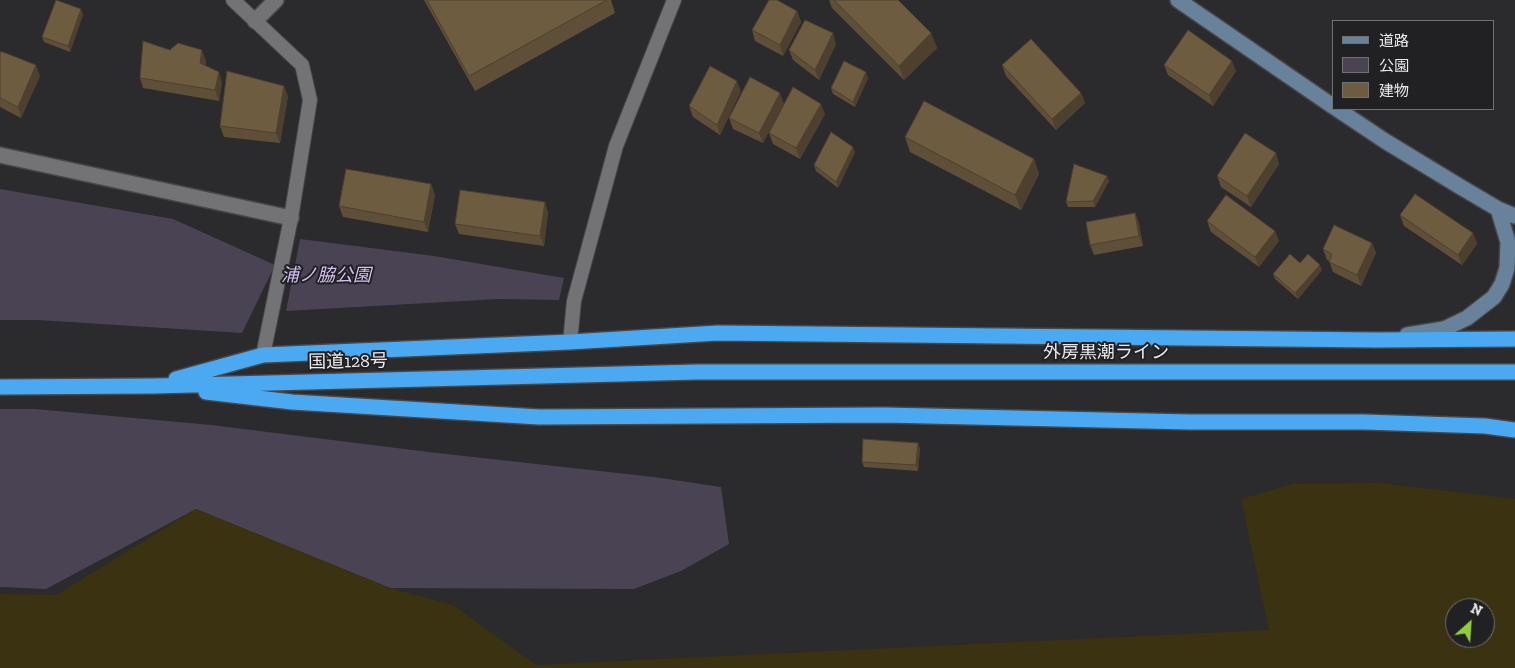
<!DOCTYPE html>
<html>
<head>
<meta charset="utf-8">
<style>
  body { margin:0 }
  #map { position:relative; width:1515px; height:668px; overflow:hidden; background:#2b2a2d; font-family:"Zilla Slab","Noto Sans JP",serif }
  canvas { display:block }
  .legend { position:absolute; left:1332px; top:20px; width:162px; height:90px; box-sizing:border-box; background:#212023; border:1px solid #717073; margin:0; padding:6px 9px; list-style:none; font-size:15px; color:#eae9eb }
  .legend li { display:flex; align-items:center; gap:10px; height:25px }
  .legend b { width:25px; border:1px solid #717073 }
  .north { position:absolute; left:1445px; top:598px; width:50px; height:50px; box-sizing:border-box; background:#212023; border:1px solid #717073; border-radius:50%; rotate:26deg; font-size:14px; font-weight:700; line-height:20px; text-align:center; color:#eae9eb }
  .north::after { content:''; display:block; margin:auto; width:18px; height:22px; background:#92cd3f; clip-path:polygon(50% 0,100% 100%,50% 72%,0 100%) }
</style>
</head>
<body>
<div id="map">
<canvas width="1515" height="668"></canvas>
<ul class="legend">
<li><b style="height:6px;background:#67829a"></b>道路</li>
<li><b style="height:14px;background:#4a4354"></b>公園</li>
<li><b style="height:14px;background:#6e5c41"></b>建物</li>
</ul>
<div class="north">N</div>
</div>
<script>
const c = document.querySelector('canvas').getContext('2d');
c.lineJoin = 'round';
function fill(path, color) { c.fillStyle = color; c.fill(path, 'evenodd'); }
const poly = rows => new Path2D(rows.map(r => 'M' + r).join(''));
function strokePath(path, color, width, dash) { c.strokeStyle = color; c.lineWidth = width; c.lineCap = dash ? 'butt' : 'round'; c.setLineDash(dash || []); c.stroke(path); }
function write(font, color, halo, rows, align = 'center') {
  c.font = font + ' "Zilla Slab","Noto Sans JP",serif'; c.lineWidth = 4; c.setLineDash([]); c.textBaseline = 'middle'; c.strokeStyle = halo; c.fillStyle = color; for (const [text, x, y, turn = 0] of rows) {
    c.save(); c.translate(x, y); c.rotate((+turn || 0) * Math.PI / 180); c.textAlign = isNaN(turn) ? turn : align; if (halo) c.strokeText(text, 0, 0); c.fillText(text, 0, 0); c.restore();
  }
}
fill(poly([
  [0,189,173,219,275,265,242,333,38,320,0,320],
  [300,239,434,256,564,278,559,300,498,299,286,311],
  [0,409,35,409,211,425,437,453,654,477,721,487,729,544,681,571,634,589,390,588,196,509,46,589,0,587]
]), '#4a4354');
fill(poly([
  [1380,483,1515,499,1515,668,0,668,0,594,56,595,196,509,390,588,453,605,536,665,1269,630,1241,499,1293,484],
  [1455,608,1485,608,1485,638,1455,638]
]), '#3a3211');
const lane = poly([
  [233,0,302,65,310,100,291,218,263,355],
  [570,342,574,301,616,146,674,0]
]);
const street = poly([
  [255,21,276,0],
  [0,155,291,218]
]);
const secondary = poly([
  [1178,0,1334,107],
  [1337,109,1385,141,1459,186,1498,209,1515,216],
  [1407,335,1444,329,1467,318,1494,297,1502,284,1507,268,1508,242,1498,209]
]);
const highway = poly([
  [176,379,263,355,570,342,718,333,1376,340,1515,339],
  [0,387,153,386,697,372,1515,372],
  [206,392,292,402,539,417,885,415,1189,422,1364,422,1485,426,1515,430]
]);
strokePath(lane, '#474648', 16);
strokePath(street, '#474648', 18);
strokePath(secondary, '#474648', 18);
strokePath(highway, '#474648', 18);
strokePath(lane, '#737275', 14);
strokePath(street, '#737275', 15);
strokePath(secondary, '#67829a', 15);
strokePath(highway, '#4ba9f2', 15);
fill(poly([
  [424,0,611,0,615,13,475,91],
  [829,0,898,0,931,33,937,48,904,80,832,8],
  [81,9,83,15,70,52,44,42,42,37],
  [797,11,801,22,783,56,755,41,752,30],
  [836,44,819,80,793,60,789,50],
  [170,50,206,61,205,66,222,83,219,101,143,88,140,78],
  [0,52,40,76,21,118,0,107],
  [1002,65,1081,93,1085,103,1056,130,1006,76],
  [1164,65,1236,71,1213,106,1168,75],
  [868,78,855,107,833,94,831,88],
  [741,91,720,135,693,117,689,106],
  [288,96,280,143,224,137,220,126],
  [784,104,763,143,733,129,729,118],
  [825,114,800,159,773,144,769,133],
  [905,137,1034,159,1039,174,1021,210,910,152],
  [855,152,838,188,816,171,814,165],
  [1276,153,1279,164,1251,207,1221,187,1217,176],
  [1107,176,1109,181,1095,207,1068,207,1066,202],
  [431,184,435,195,428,232,343,217,339,206],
  [545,202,548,213,544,246,459,234,455,224],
  [1135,213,1139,224,1143,246,1094,255,1090,245],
  [1400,215,1473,233,1477,244,1462,265,1404,226],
  [1207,221,1275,231,1279,241,1259,267,1211,232],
  [1372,243,1376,253,1361,286,1333,272,1329,261,1327,260,1323,249],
  [1300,263,1322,270,1298,299,1275,279,1273,274],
  [918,443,920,449,918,471,864,467,862,462]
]), '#5f4f38');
fill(poly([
  [81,9,83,15,70,52,68,46],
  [797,11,801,22,783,56,780,45],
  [833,33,836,44,819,80,815,70],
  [931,33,937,48,904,80,899,66],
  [202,50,206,61,204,74,200,63],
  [1232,61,1236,71,1213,106,1209,95],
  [36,65,40,76,21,118,18,107],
  [219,72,222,83,219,101,215,90],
  [866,72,868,78,855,107,853,102],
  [737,81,741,91,720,135,717,125],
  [284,86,288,96,280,143,276,133],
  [780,93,784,104,763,143,759,133],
  [1081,93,1085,103,1056,130,1052,119],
  [821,104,825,114,800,159,796,148],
  [853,147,855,152,838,188,836,182],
  [1276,153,1279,164,1251,207,1247,196],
  [1034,159,1039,174,1021,210,1015,195],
  [1107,176,1109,181,1095,207,1093,201],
  [431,184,435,195,428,232,424,222],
  [545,202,548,213,544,246,540,236],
  [1135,213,1139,224,1143,246,1139,236],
  [1275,231,1279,241,1259,267,1255,257],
  [1473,233,1477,244,1462,265,1458,255],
  [1372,243,1376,253,1361,286,1357,275],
  [1320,265,1322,270,1298,299,1295,293],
  [918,443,920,449,918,471,916,465]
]), '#4d402e');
const building = poly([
  [56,0,81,9,68,46,42,37,56,0],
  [427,0,607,0,469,76,427,0],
  [769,0,777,0,797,11,780,45,752,30,769,0],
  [834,0,898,0,931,33,899,66,834,0],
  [805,20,833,33,815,70,789,50,805,20],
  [1188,30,1232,61,1209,95,1164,65,1188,30],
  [1031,39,1081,93,1052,119,1002,65,1031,39],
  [143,41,170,50,178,43,202,50,200,63,219,72,215,90,140,78,143,41],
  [0,52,3,52,36,65,18,107,0,98,0,52],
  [844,61,866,72,853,102,831,88,844,61],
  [710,66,737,81,717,125,689,106,710,66],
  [227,71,284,86,276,133,220,126,227,71],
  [750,77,780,93,759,133,729,118,750,77],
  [793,87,821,104,796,148,769,133,793,87],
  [924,101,1034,159,1015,195,905,137,924,101],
  [831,132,853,147,836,182,814,165,831,132],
  [1245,133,1276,153,1247,196,1217,176,1245,133],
  [1074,164,1107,176,1093,201,1066,202,1074,164],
  [346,169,431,184,424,222,339,206,346,169],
  [460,190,545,202,540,236,455,224,460,190],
  [1415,194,1473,233,1458,255,1400,215,1415,194],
  [1226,195,1275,231,1255,257,1207,221,1226,195],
  [1135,213,1139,236,1090,245,1086,222,1135,213],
  [1334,225,1372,243,1357,275,1329,262,1332,254,1323,249,1334,225],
  [1290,254,1300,263,1308,254,1320,265,1295,293,1273,274,1290,254],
  [863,439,918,443,916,465,862,462,863,439]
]);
fill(building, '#6e5c41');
strokePath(building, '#4d402e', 1);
write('italic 18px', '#d4bef3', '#212023', [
  ["浦ノ脇公園",326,276]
]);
write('18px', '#eae9eb', '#212023', [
  ["外房黒潮ライン",1106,353],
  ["国道128号",348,362,-1]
]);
</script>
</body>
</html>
